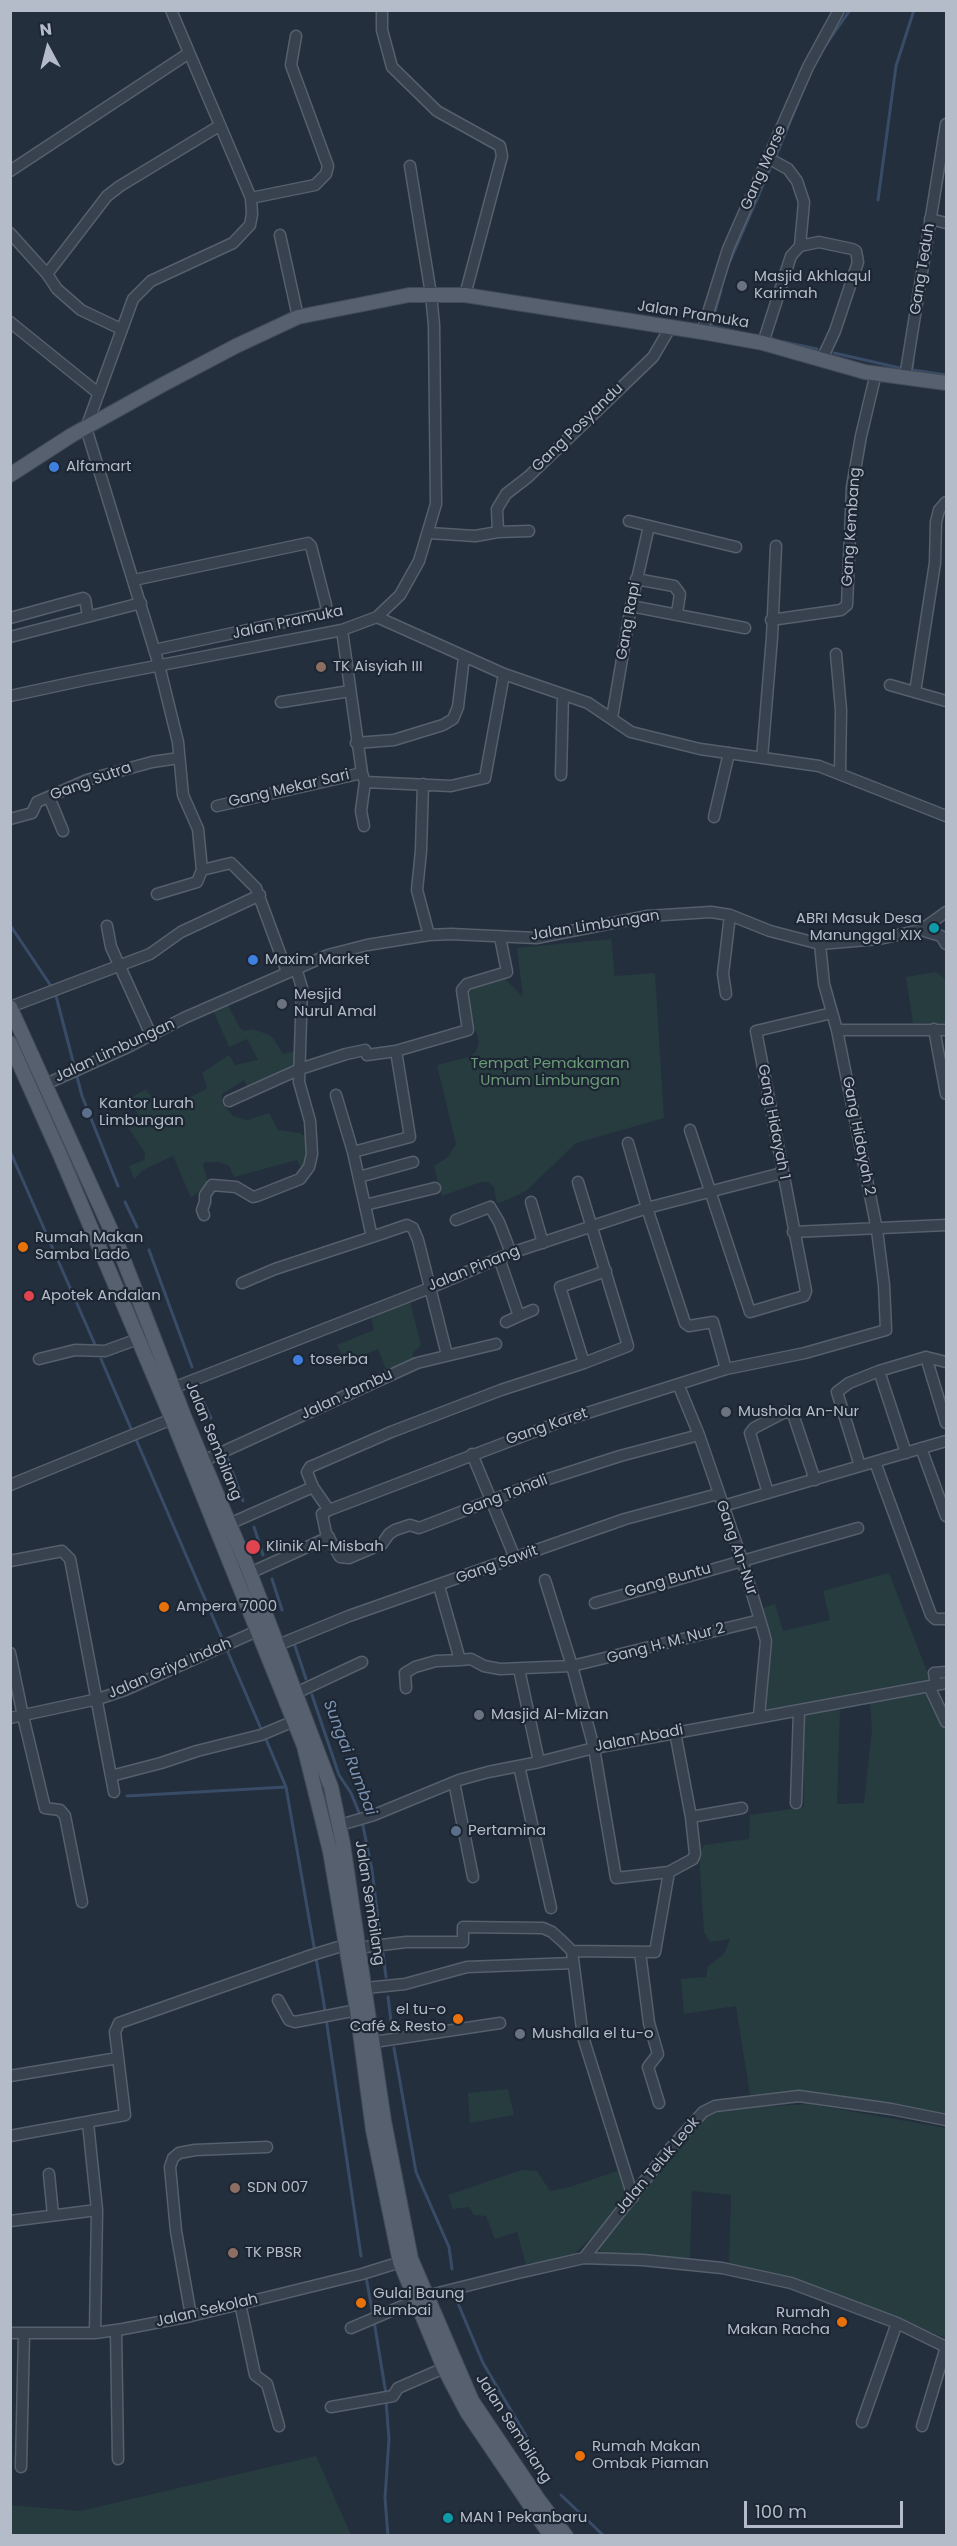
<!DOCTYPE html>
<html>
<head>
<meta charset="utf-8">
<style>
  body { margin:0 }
  #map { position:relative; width:957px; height:2546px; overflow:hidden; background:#242f3e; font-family:Poppins,sans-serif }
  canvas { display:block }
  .frame { position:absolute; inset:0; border:12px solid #b4bcc9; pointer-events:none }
  .north { position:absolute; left:18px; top:18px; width:60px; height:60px; -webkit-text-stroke:4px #1d2633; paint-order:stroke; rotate:353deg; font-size:16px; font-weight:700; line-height:24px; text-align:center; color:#b4bcc9 }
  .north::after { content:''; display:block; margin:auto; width:21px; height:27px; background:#b4bcc9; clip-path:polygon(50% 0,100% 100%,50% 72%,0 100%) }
  .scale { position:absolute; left:744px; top:2501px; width:159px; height:27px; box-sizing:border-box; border:3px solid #b4bcc9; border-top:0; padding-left:8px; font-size:18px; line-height:21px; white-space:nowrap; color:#b4bcc9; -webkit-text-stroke:4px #1d2633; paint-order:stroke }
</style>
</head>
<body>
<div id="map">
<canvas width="957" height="2546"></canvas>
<div class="frame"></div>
<div class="north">N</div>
<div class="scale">100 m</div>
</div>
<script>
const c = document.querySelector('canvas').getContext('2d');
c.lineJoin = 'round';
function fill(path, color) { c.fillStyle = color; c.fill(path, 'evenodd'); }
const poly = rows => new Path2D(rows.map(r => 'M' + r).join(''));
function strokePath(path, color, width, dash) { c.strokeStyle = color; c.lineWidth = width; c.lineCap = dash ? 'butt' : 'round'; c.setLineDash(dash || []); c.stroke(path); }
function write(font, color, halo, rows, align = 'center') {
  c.font = font + ' Poppins,sans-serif'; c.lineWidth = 4.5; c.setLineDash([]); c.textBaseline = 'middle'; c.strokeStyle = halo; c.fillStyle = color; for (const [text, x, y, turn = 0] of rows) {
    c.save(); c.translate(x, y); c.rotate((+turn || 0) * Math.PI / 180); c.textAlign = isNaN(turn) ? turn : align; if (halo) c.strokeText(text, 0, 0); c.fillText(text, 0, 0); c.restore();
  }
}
fill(poly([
  [611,939,615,976,655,973,664,1118,576,1143,526,1191,507,1200,497,1203,494,1187,489,1182,481,1182,442,1196,434,1166,448,1157,456,1144,437,1065,469,1057,476,1052,479,1041,468,1007,470,990,480,983,502,976,523,997,517,948],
  [936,972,946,979,946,1023,913,1023,906,977],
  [227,1004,240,1028,244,1031,252,1029,267,1034,273,1038,283,1054,295,1051,294,1069,250,1091,244,1080,222,1094,222,1103,233,1116,247,1120,269,1113,278,1130,300,1133,307,1138,309,1156,302,1170,297,1160,234,1177,229,1166,219,1162,206,1162,203,1164,208,1183,191,1198,173,1156,143,1170,134,1179,129,1166,144,1160,145,1153,128,1127,141,1121,130,1098,146,1089,154,1101,161,1104,183,1101,206,1089,207,1086,202,1073,229,1055,235,1065,258,1060,247,1039,229,1047,213,1010],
  [409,1298,421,1345,413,1353,413,1363,388,1374,378,1349,346,1363,337,1345,374,1330,370,1313],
  [889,1573,930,1679,764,1710,773,1640,762,1608,775,1604,783,1631,830,1620,823,1591],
  [917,1692,929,1695,946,1729,946,2115,795,2091,750,2095,736,2006,684,2014,681,1979,706,1977,708,1966,724,1954,730,1939,710,1942,704,1932,699,1853,704,1845,749,1839,750,1815,804,1807,804,1714,840,1708,837,1804,864,1803,872,1730,870,1702],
  [508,2089,514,2115,470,2123,468,2093],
  [809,2104,946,2128,946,2338,778,2274,729,2264,731,2195,692,2191,690,2258,608,2255,602,2254,599,2249,612,2227,681,2144,706,2117,724,2109],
  [522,2170,537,2171,550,2191,570,2187,620,2170,626,2190,625,2197,594,2235,571,2257,526,2264,517,2232,495,2239,486,2216,474,2215,469,2207,453,2209,448,2195],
  [316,2456,351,2535,11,2535,11,2505,80,2511]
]), '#263c3f');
strokePath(poly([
  [825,46,850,10],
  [776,156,799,100],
  [878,200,896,66,914,10],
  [730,261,770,169],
  [721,290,711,326,738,332],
  [784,342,817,349],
  [834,353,900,368],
  [912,370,913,361],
  [913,370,946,375],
  [10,925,55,992,82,1096,118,1186],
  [10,1151,96,1347],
  [125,1202,137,1227],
  [149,1250,192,1367],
  [101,1359,132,1431],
  [200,1395,211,1418],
  [135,1437,262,1731],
  [228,1459,243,1501],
  [254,1527,263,1555],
  [272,1579,282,1610],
  [294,1643,306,1679],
  [312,1695,339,1775,351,1793,360,1815],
  [265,1737,286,1787,323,1998,361,2256],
  [127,1796,286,1787],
  [362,1821,372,1870,380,1935],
  [383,1953,386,1977],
  [388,1997,391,2021],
  [394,2048,416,2172,449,2247,452,2269],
  [366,2277,373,2315],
  [457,2301,483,2363,529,2441],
  [374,2321,386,2394],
  [386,2401,389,2439,385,2498,388,2536],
  [561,2495,604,2536]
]), '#394c67', 3);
const minor = poly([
  [171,10,251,198,252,214,250,225,233,243,151,281,133,299,86,428,159,665,178,742,183,795,198,829,202,870,231,863,256,888,287,972],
  [382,10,382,30,392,67,437,111,500,146,502,156,465,295],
  [768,158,788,169,797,181,804,202,800,246],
  [10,171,189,53],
  [251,198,315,185,326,174,328,166,291,65,296,36],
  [930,219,946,223],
  [10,233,47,274,57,289,81,310,121,329],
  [280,235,298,317],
  [47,274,107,196,120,186,219,126],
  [10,322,98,393],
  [702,332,728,249,808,67,839,10],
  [763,343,791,256,800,246,819,242,852,249,856,251,858,262,835,331,822,359],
  [905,377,946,124],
  [629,521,736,547],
  [498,532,497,509,506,494,528,477,653,357,670,328],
  [429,533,475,536,498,532,529,531],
  [636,579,674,586,680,594,677,613],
  [134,580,308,543,311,546,326,605,326,611,322,614,154,650],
  [631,606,745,628],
  [377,617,504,674,588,703,631,732,700,749,819,766,946,816],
  [10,618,83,598,85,599,88,616],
  [771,620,841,610,847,605,852,487,861,436,876,373],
  [10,637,141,603],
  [836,654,841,710,840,774],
  [890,685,946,701],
  [915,692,935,563,936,522,939,510,946,502],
  [10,696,89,679,342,630,377,617,400,595,419,561,436,504,434,325,431,294,410,166],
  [281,702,350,691],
  [612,718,631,606,649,526],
  [356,743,394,740,443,725,453,719,458,707,464,657],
  [762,758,772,637,776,546],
  [362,773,365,782,451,786,485,778,504,674],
  [561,775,563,695],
  [423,784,421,851,417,890,429,935],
  [49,797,63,831],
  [217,806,362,773,342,630],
  [714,817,729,753],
  [10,819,32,813,37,802,87,780,152,762,179,758],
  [364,826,361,811,365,782],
  [157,894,197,882,202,870],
  [107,926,111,947,151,1035],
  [921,930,946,912],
  [726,994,723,974,730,915],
  [10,1007,150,954,181,932,260,895],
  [934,1029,946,1094],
  [837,1030,946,1030],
  [46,1084,128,1047,184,1018,328,955,367,945,429,935,451,934,536,938,648,916,711,912,730,915,770,931,820,944,879,939,921,930,941,936,946,944],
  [336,1095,353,1152],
  [229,1101,300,1069,346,1054,365,1050,367,1055,396,1051],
  [690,1130,750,1312,804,1296,806,1291,756,1031,832,1013],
  [628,1143,647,1208,685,1323,689,1326,713,1322,726,1369],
  [359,1177,413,1162],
  [531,1202,543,1243],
  [365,1205,435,1188],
  [204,1215,202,1210,205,1202,205,1195,212,1185,236,1187,253,1197,257,1196,300,1179,309,1167,312,1154,310,1121,299,1082,302,988,296,968],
  [456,1220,490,1207,499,1222,511,1253],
  [793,1232,946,1225],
  [499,1258,519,1316,506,1322],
  [242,1283,275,1269,372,1237],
  [519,1316,533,1310],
  [447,1355,418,1240,413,1228,407,1225,372,1237,353,1152,410,1137,396,1051,468,1030,462,990,467,984,507,972,500,937],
  [39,1359,75,1350,105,1351,138,1339],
  [946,1362,926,1357,946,1423],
  [584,1363,560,1287,606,1271],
  [879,1371,906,1453],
  [678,1384,699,1435,742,1560,763,1630,766,1641,759,1716],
  [173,1388,430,1288,511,1253,647,1208,782,1173],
  [921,1448,946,1516],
  [472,1454,515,1558],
  [203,1461,417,1363,496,1344],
  [875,1462,931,1615,935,1619,946,1619],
  [860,1466,837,1392,849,1383,879,1371,926,1357],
  [10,1485,172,1419],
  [313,1487,307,1472,310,1467,391,1432,501,1390,584,1363,628,1346,578,1182],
  [768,1493,750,1433,754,1428,785,1412,793,1414,815,1480],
  [723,1506,946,1441],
  [329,1510,322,1514,326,1533,340,1557,349,1558,382,1544,389,1534,395,1530,410,1525,419,1528,539,1482,620,1456,699,1435],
  [229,1524,313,1487,329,1510,565,1420,726,1369,805,1353,886,1330,884,1285,877,1230,837,1030,824,984,820,944],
  [10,1561,62,1551,70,1559,114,1792],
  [250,1573,329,1537],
  [545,1580,572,1666,594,1748,616,1878,669,1872],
  [439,1586,460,1660,471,1659,484,1666,500,1669,572,1666,760,1620],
  [595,1603,858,1528],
  [278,1645,349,1616,625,1519,718,1494],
  [10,1653,23,1716,45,1808,60,1810,65,1816,82,1902],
  [519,1669,539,1762],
  [936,1685,934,1673,946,1672],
  [929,1686,946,1722],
  [406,1688,405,1673,415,1667,436,1661,460,1660],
  [296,1693,362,1662],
  [10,1718,98,1699,125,1690,257,1631],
  [519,1766,551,1908],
  [111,1776,161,1763,197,1751,261,1735,294,1721],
  [454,1782,473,1877],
  [796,1803,799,1711],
  [691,1817,742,1808],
  [340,1825,374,1815,459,1780,488,1772,539,1762,594,1748,946,1683],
  [357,1948,406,1942,463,1942,463,1927,543,1928,552,1932,562,1941,572,1951,583,2037,633,2197],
  [572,1951,655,1952,669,1872,693,1859,695,1854,691,1817,675,1732],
  [640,1952,649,2023,658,2054,648,2067,659,2103],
  [366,1988,405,1984,467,1967,573,1963],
  [278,2000,289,2020,295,2022,357,2010],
  [374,2042,500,2023],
  [10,2076,118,2058],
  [88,2123,97,2210,95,2333],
  [10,2136,125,2115,115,2032,119,2023,312,1955,345,1945],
  [49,2174,53,2215],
  [10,2221,97,2210],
  [584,2258,668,2151,703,2112,715,2106,799,2096,891,2109,946,2120],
  [240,2303,255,2375,267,2384,279,2426],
  [191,2316,176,2231,170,2167,173,2158,179,2153,195,2150,267,2147],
  [351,2328,426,2296,518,2273,584,2258,643,2260,722,2268,791,2283,897,2323,946,2347],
  [116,2330,118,2459],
  [10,2333,95,2333,123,2329,191,2316,362,2274,407,2260],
  [331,2407,393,2396,398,2388,444,2368],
  [862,2422,897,2323],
  [922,2426,946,2347],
  [21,2467,24,2333]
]);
const major = poly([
  [10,475,72,435,162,385,236,346,298,317,409,295,465,295,702,332,763,343,865,372,946,383],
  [10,1007,119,1248,184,1416,250,1573,331,1787,343,1844,384,2121,411,2259,472,2401,538,2499,566,2536],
  [10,1043,61,1157,172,1419,304,1746,330,1851,357,2010,373,2130,400,2262,444,2368,467,2412,551,2536]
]);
strokePath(minor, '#565f6c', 13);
strokePath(major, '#414a57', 16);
strokePath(minor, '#38414e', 10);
strokePath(major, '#56606e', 14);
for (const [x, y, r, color] of [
  [742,286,6,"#6b7280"],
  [54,467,6,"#3f7fe0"],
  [321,667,6,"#8d6e63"],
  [934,928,6,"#0f9aa8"],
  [253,960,6,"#3f7fe0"],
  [282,1004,6,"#6b7280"],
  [87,1113,6,"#5c6f8a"],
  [23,1247,6,"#e8710a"],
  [29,1296,6,"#e0444e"],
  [298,1360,6,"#3f7fe0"],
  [726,1412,6,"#6b7280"],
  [253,1547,8,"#e0444e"],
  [164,1607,6,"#e8710a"],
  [479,1715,6,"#6b7280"],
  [456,1831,6,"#5c6f8a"],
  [458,2019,6,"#e8710a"],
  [520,2034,6,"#6b7280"],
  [235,2188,6,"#8d6e63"],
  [233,2253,6,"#8d6e63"],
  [361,2303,6,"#e8710a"],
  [842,2322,6,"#e8710a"],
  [580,2456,6,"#e8710a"],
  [448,2518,6,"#0f9aa8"]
]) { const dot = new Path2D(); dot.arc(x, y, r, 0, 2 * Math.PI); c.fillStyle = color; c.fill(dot); strokePath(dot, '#1d2633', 2); }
write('15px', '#b4bcc9', '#1d2633', [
  ["Gang Morse",764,168,-66],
  ["Gang Teduh",923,269,-81],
  ["Jalan Pramuka",693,315,9],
  ["Gang Posyandu",578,428,-44],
  ["Gang Kembang",852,527,-86],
  ["Gang Rapi",629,621,-80],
  ["Jalan Pramuka",288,623,-12],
  ["Gang Sutra",91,782,-20],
  ["Gang Mekar Sari",289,789,-13],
  ["Jalan Limbungan",595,926,-9],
  ["Jalan Limbungan",115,1051,-25],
  ["Gang Hidayah 1",773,1122,79],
  ["Gang Hidayah 2",858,1136,79],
  ["Jalan Pinang",474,1269,-22],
  ["Jalan Jambu",347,1395,-25],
  ["Gang Karet",547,1427,-19],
  ["Jalan Sembilang",213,1441,68],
  ["Gang Tohali",505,1496,-21],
  ["Gang An-Nur",736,1548,71],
  ["Gang Sawit",497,1565,-20],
  ["Gang Buntu",668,1581,-16],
  ["Gang H. M. Nur 2",666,1644,-15],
  ["Jalan Griya Indah",170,1669,-23],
  ["Jalan Abadi",639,1739,-11],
  ["Jalan Sembilang",369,1903,81],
  ["Jalan Teluk Leok",658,2166,-50],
  ["Jalan Sekolah",207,2311,-13],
  ["Jalan Sembilang",513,2429,57]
]);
write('15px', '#b4bcc9', '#1d2633', [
  ["Masjid Akhlaqul",754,277],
  ["Karimah",754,294],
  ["Alfamart",66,467],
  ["TK Aisyiah III",333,667],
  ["ABRI Masuk Desa",922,919,"right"],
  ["Manunggal XIX",922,936,"right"],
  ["Maxim Market",265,960],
  ["Mesjid",294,995],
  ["Nurul Amal",294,1012],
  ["Kantor Lurah",99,1104],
  ["Limbungan",99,1121],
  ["Rumah Makan",35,1238],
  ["Samba Lado",35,1255],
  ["Apotek Andalan",41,1296],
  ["toserba",310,1360],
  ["Mushola An-Nur",738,1412],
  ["Klinik Al-Misbah",266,1547],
  ["Ampera 7000",176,1607],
  ["Masjid Al-Mizan",491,1715],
  ["Pertamina",468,1831],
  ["el tu-o",446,2010,"right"],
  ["Café & Resto",446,2027,"right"],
  ["Mushalla el tu-o",532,2034],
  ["SDN 007",247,2188],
  ["TK PBSR",245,2253],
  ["Gulai Baung",373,2294],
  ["Rumbai",373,2311],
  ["Rumah",830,2313,"right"],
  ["Makan Racha",830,2330,"right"],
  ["Rumah Makan",592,2447],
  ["Ombak Piaman",592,2464],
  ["MAN 1 Pekanbaru",460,2518]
], 'left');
write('15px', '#6b9a76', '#1d2633', [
  ["Tempat Pemakaman",550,1064],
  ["Umum Limbungan",550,1081]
]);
write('italic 16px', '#7c92b1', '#1d2633', [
  ["Sungai Rumbai",349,1758,69]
]);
</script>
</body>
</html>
